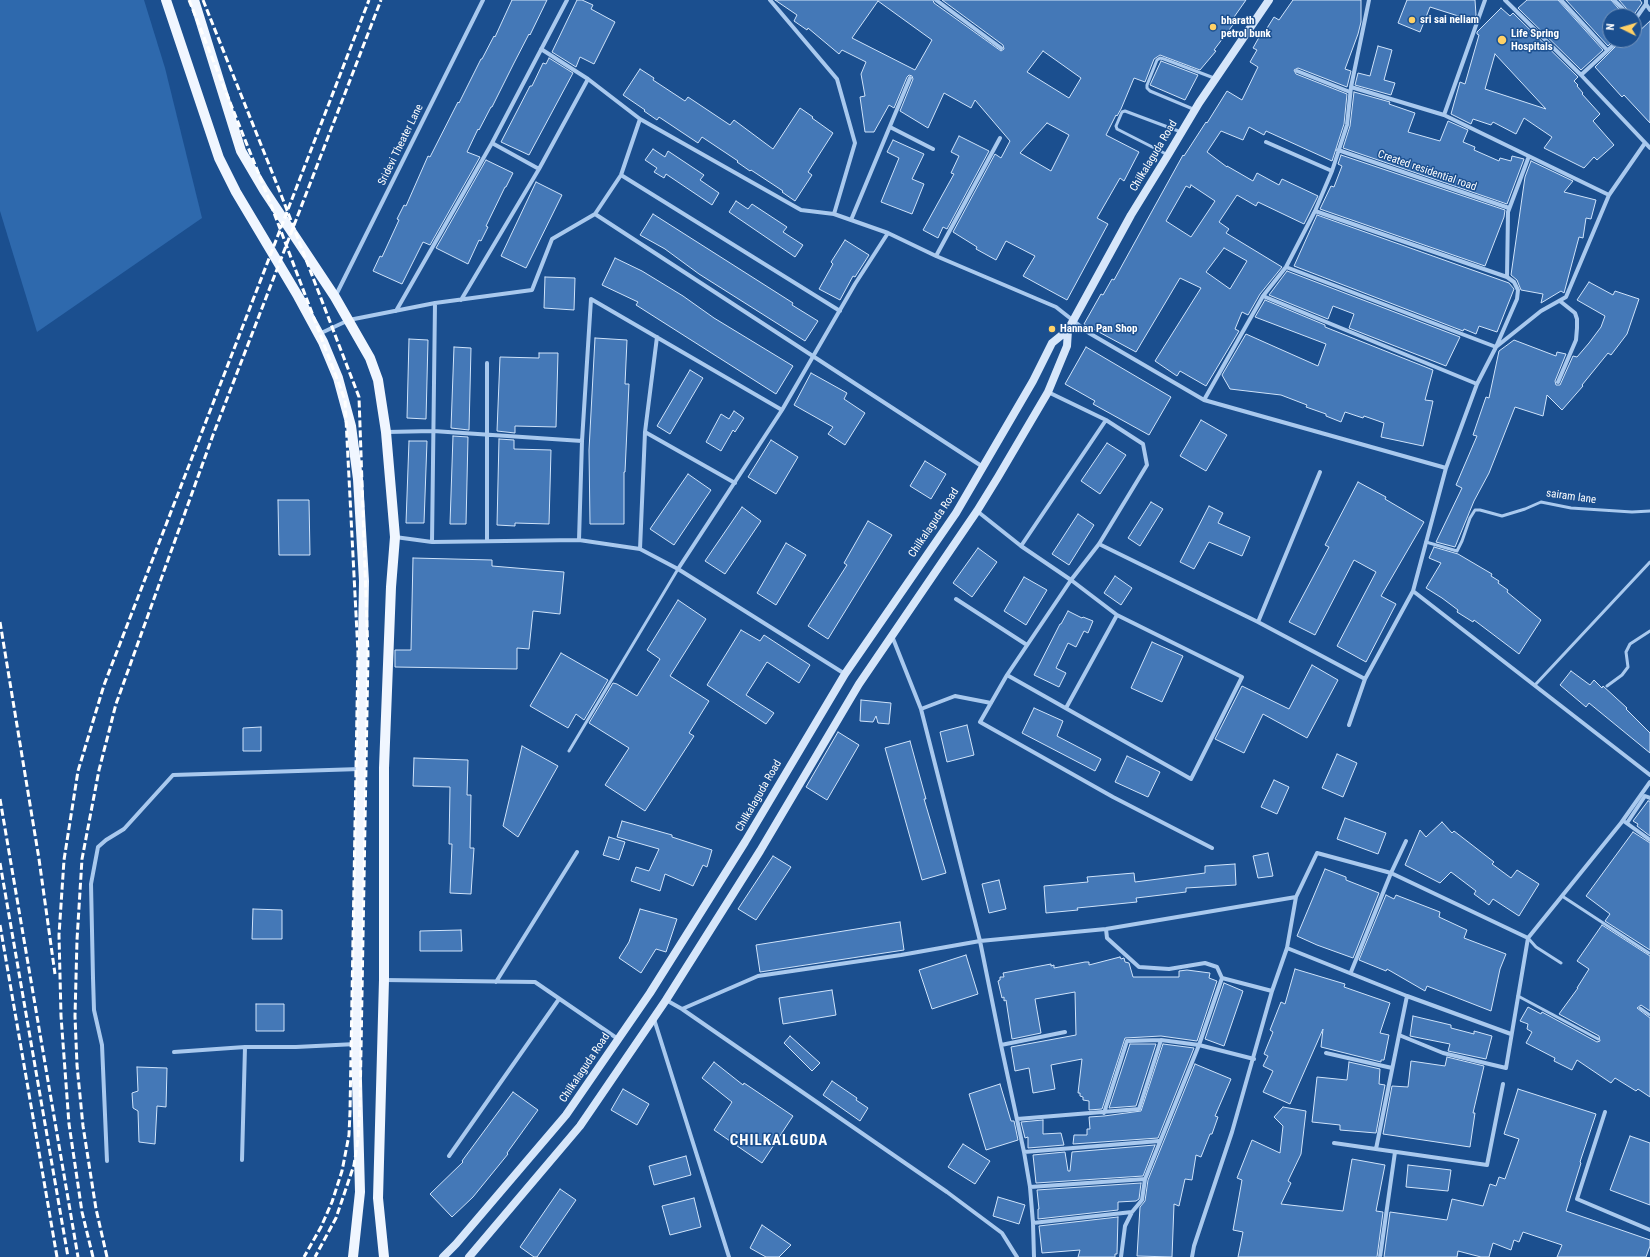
<!DOCTYPE html>
<html>
<head>
<meta charset="utf-8">
<style>
  body { margin:0 }
  #map { position:relative; width:1650px; height:1257px; overflow:hidden; background:#1b4f8f; font-family:"Roboto Condensed",sans-serif }
  canvas { display:block }
  .north { position:absolute; left:1602px; top:8px; width:40px; height:40px; box-sizing:border-box; background:#1b4f8f; border:1px solid #7695bc; border-radius:50%; rotate:275deg; font-size:11px; font-weight:700; line-height:16px; text-align:center; color:#fff }
  .north::after { content:''; display:block; margin:auto; width:14px; height:18px; background:#ffd166; clip-path:polygon(50% 0,100% 100%,50% 72%,0 100%) }
</style>
</head>
<body>
<div id="map">
<canvas width="1650" height="1257"></canvas>
<div class="north">N</div>
</div>
<script>
const c = document.querySelector('canvas').getContext('2d');
c.lineJoin = 'round';
function fill(path, color) { c.fillStyle = color; c.fill(path, 'evenodd'); }
const poly = rows => new Path2D(rows.map(r => 'M' + r).join(''));
function strokePath(path, color, width, dash) { c.strokeStyle = color; c.lineWidth = width; c.lineCap = dash ? 'butt' : 'round'; c.setLineDash(dash || []); c.stroke(path); }
function write(font, color, halo, rows, align = 'center') {
  c.font = font + ' "Roboto Condensed",sans-serif'; c.lineWidth = 3; c.setLineDash([]); c.textBaseline = 'middle'; c.strokeStyle = halo; c.fillStyle = color; for (const [text, x, y, turn = 0] of rows) {
    c.save(); c.translate(x, y); c.rotate((+turn || 0) * Math.PI / 180); c.textAlign = isNaN(turn) ? turn : align; if (halo) c.strokeText(text, 0, 0); c.fillText(text, 0, 0); c.restore();
  }
}
fill(poly([
  [0,0,144,0,165,68,202,218,37,332,0,211]
]), '#2e69ad');
const building = poly([
  [512,0,547,0,530,35,529,34,514,63,492,107,491,107,479,130,478,129,467,152,480,157,430,245,423,242,402,284,373,271,380,256,382,257,399,220,397,219,404,205,406,206,428,156,430,157,458,102,459,103,481,59,482,59,494,36,495,37,512,0],
  [577,0,582,0,593,5,591,9,615,22,594,64,580,57,576,67,552,52,577,0],
  [775,0,933,0,934,3,1001,51,1004,49,1003,45,942,0,1246,0,1232,20,1235,22,1214,50,1216,51,1200,70,1160,55,1154,59,1145,82,1134,78,1121,109,1117,116,1116,115,1106,135,1139,152,1124,181,1120,178,1097,218,1108,224,1067,300,1023,276,1035,256,1006,241,996,260,976,249,977,247,953,232,995,154,1001,158,1010,141,975,100,971,108,944,93,928,128,900,111,913,79,912,76,909,75,907,77,894,108,889,105,874,132,865,132,860,97,865,96,861,74,866,62,842,50,839,54,808,28,807,30,794,21,797,15,775,0],
  [878,1,932,40,915,70,852,38,878,1],
  [1043,51,1081,78,1069,98,1027,72,1043,51],
  [1047,123,1069,135,1051,171,1020,153,1047,123],
  [1293,0,1361,0,1361,22,1358,34,1345,69,1351,71,1347,87,1298,68,1294,70,1296,74,1347,94,1344,124,1332,161,1266,131,1264,135,1249,127,1243,140,1221,131,1207,152,1227,167,1227,166,1253,181,1257,173,1279,185,1282,179,1318,196,1304,224,1258,202,1256,206,1237,195,1219,222,1229,229,1226,233,1282,267,1260,294,1248,315,1242,312,1235,329,1239,331,1206,386,1180,371,1177,376,1155,361,1201,288,1180,278,1136,352,1084,324,1101,294,1103,295,1112,279,1114,280,1183,155,1184,156,1206,122,1207,123,1227,91,1242,100,1258,67,1250,62,1257,50,1253,48,1262,32,1264,33,1274,17,1279,20,1293,0],
  [1191,185,1215,201,1191,237,1166,221,1186,186,1190,188,1191,185],
  [1224,248,1247,261,1230,289,1206,272,1224,248],
  [1407,0,1475,0,1476,15,1474,21,1430,7,1420,32,1398,23,1407,0],
  [1527,0,1558,0,1603,50,1581,70,1518,8,1527,0],
  [1566,0,1611,0,1625,16,1610,16,1610,40,1614,40,1608,46,1566,0],
  [1619,0,1640,0,1642,3,1633,16,1619,0],
  [1501,8,1510,16,1513,13,1578,77,1574,81,1578,85,1577,86,1583,93,1582,94,1600,114,1593,121,1614,145,1597,160,1594,157,1584,168,1544,148,1552,137,1524,118,1516,134,1493,122,1491,125,1473,119,1471,124,1451,114,1460,82,1465,84,1479,35,1477,34,1477,32,1501,8],
  [1495,54,1546,109,1485,89,1495,54],
  [1650,21,1650,123,1624,95,1622,97,1595,67,1622,40,1634,40,1634,36,1650,21],
  [1378,46,1392,50,1384,80,1395,83,1391,95,1355,85,1358,73,1370,76,1378,46],
  [549,58,573,73,529,155,501,142,530,86,532,86,543,63,546,64,549,58],
  [1161,61,1198,75,1185,100,1150,85,1161,61],
  [640,69,654,78,653,80,685,101,688,97,730,125,734,120,773,149,800,108,813,117,812,118,833,133,808,172,812,175,795,201,782,192,783,191,751,170,750,171,737,162,738,161,702,137,698,143,659,117,657,120,644,111,645,110,623,95,640,69],
  [1354,92,1390,102,1389,104,1415,113,1408,132,1440,141,1448,121,1468,130,1463,142,1475,147,1474,150,1499,161,1500,158,1511,161,1512,156,1524,159,1507,204,1343,148,1350,126,1354,92],
  [959,136,989,151,947,229,943,227,938,238,923,230,954,174,951,173,959,156,951,152,959,136],
  [893,140,924,154,912,179,924,184,912,214,881,202,899,158,887,152,893,140],
  [653,149,665,157,668,151,704,175,700,180,719,193,712,205,666,174,664,178,654,172,657,168,645,160,653,149],
  [1341,155,1505,210,1504,217,1485,266,1320,209,1331,186,1334,187,1342,166,1338,164,1341,155],
  [486,160,513,173,506,187,505,187,486,226,488,227,481,241,479,240,468,264,436,248,486,160],
  [1531,161,1573,181,1564,192,1596,200,1591,219,1586,218,1583,238,1579,237,1564,293,1561,291,1541,303,1543,294,1521,290,1517,280,1511,275,1525,177,1531,161],
  [536,182,562,195,526,268,501,256,536,182],
  [736,201,748,209,752,204,787,227,783,232,803,245,795,257,729,212,736,201],
  [653,214,793,303,792,305,818,321,805,341,699,274,665,249,640,235,653,214],
  [1317,215,1509,283,1514,289,1497,332,1479,326,1476,334,1464,329,1463,331,1294,266,1317,215],
  [845,240,869,255,855,277,853,276,840,300,819,289,833,264,831,262,845,240],
  [615,258,642,271,683,296,714,318,793,366,776,394,636,305,638,302,602,285,615,258],
  [1287,271,1460,337,1446,366,1349,328,1354,314,1333,306,1328,319,1269,295,1287,271],
  [545,277,575,278,574,310,544,308,545,277],
  [1589,282,1613,295,1615,291,1639,299,1627,334,1611,355,1608,353,1582,385,1583,386,1562,410,1547,395,1543,416,1515,407,1489,473,1474,501,1455,547,1436,542,1462,488,1456,485,1477,436,1473,435,1486,397,1489,398,1499,351,1514,340,1556,356,1557,352,1566,354,1555,381,1556,385,1560,385,1573,356,1577,357,1589,343,1601,327,1605,316,1577,300,1589,282],
  [1265,300,1325,325,1325,327,1433,370,1425,400,1433,401,1423,446,1381,437,1384,423,1364,416,1363,418,1345,412,1341,422,1326,416,1326,414,1306,407,1307,405,1281,395,1230,389,1222,375,1246,334,1318,366,1326,344,1255,317,1265,300],
  [595,338,627,340,625,384,629,384,625,472,624,472,624,524,590,524,589,450,595,338],
  [409,339,428,340,426,419,407,418,409,339],
  [454,347,471,348,469,430,451,428,454,347],
  [1086,347,1171,397,1149,435,1093,404,1095,401,1065,384,1086,347],
  [539,353,558,353,556,427,515,426,515,433,497,431,500,357,539,358,539,353],
  [690,370,703,378,670,434,657,426,690,370],
  [811,373,847,393,844,399,865,413,845,445,828,434,833,427,794,405,811,373],
  [734,411,744,418,735,432,733,430,721,451,706,442,721,414,729,419,734,411],
  [1201,420,1227,435,1206,471,1180,456,1201,420],
  [453,436,468,437,466,524,450,524,453,436],
  [499,439,514,440,514,449,551,450,549,524,515,523,515,526,497,525,499,439],
  [771,440,798,457,776,494,748,477,771,440],
  [409,441,427,441,424,523,406,523,409,441],
  [1107,443,1126,455,1100,494,1081,481,1107,443],
  [925,461,946,474,931,499,910,486,925,461],
  [688,474,711,490,674,545,650,529,688,474],
  [1358,482,1386,497,1385,499,1424,522,1381,596,1396,604,1366,662,1337,646,1376,572,1354,560,1315,635,1289,622,1329,547,1325,545,1358,482],
  [278,500,309,500,310,555,279,555,278,500],
  [1151,502,1163,509,1140,546,1128,538,1151,502],
  [1209,506,1223,513,1218,523,1250,537,1242,556,1209,542,1194,569,1180,562,1209,506],
  [742,507,761,521,725,574,705,561,742,507],
  [1078,514,1094,525,1069,565,1052,554,1078,514],
  [868,521,892,535,828,639,808,626,847,565,844,563,868,521],
  [786,543,806,555,776,605,757,593,786,543],
  [1434,547,1458,554,1492,574,1491,576,1499,581,1498,583,1508,590,1507,592,1541,620,1519,654,1474,620,1473,622,1457,612,1458,610,1442,598,1426,588,1441,563,1429,558,1434,547],
  [978,548,997,562,972,597,953,583,978,548],
  [413,558,492,560,492,566,564,572,560,614,533,611,529,649,517,648,517,669,395,667,395,650,411,650,413,558],
  [1115,576,1132,588,1121,605,1104,593,1115,576],
  [1024,577,1047,590,1026,625,1004,611,1024,577],
  [678,600,706,619,670,676,709,701,689,733,694,736,645,811,605,785,629,748,589,723,613,683,617,684,637,696,660,659,647,650,678,600],
  [1068,611,1082,618,1083,617,1093,621,1088,633,1084,631,1076,647,1068,643,1056,668,1066,673,1059,687,1034,675,1060,624,1061,624,1068,611],
  [741,630,760,641,764,635,810,665,799,683,767,662,746,695,774,713,766,724,707,685,741,630],
  [1152,642,1183,656,1162,702,1131,688,1152,642],
  [561,653,608,680,584,720,576,714,568,728,530,706,561,653],
  [1312,665,1338,680,1307,738,1263,714,1244,753,1215,739,1242,686,1289,709,1312,665],
  [1571,671,1590,685,1594,680,1602,688,1603,686,1627,708,1626,709,1650,733,1650,753,1589,703,1586,707,1560,685,1571,671],
  [861,700,891,703,889,724,878,723,876,716,873,722,860,721,861,700],
  [1034,708,1063,721,1057,736,1101,759,1095,771,1022,733,1034,708],
  [967,725,974,755,947,762,940,732,967,725],
  [261,727,261,751,243,751,243,728,261,727],
  [838,732,859,745,827,800,806,787,838,732],
  [910,741,926,799,924,799,946,873,922,880,885,748,910,741],
  [522,746,558,766,518,837,503,826,522,746],
  [1337,754,1357,763,1343,797,1322,788,1337,754],
  [1127,756,1160,772,1148,797,1115,782,1127,756],
  [414,758,468,760,467,795,471,795,470,848,474,848,471,894,450,893,452,844,449,844,450,787,413,786,414,758],
  [1274,780,1289,787,1277,814,1261,807,1274,780],
  [1648,801,1650,801,1650,836,1637,826,1638,824,1633,821,1648,801],
  [1345,818,1386,833,1378,854,1337,839,1345,818],
  [622,821,672,835,672,837,712,850,707,867,703,865,693,886,665,874,660,891,631,881,636,867,649,871,659,849,617,837,622,821],
  [1442,822,1452,833,1454,831,1494,862,1492,864,1511,878,1517,870,1539,884,1519,916,1493,899,1489,905,1474,894,1476,891,1451,872,1440,883,1405,865,1420,830,1426,837,1442,822],
  [1633,832,1650,843,1650,950,1605,921,1610,914,1586,896,1633,832],
  [609,837,625,842,619,860,603,855,609,837],
  [1268,853,1273,876,1258,878,1253,856,1268,853],
  [773,856,791,867,756,920,738,909,773,856],
  [1235,864,1236,885,1186,888,1186,892,1136,898,1137,902,1077,908,1078,910,1046,913,1044,886,1088,882,1087,877,1134,873,1135,882,1205,873,1205,866,1235,864],
  [1325,869,1346,877,1346,880,1379,893,1353,958,1317,945,1297,936,1325,869],
  [999,880,1006,909,989,913,982,884,999,880],
  [1386,895,1394,899,1396,895,1440,912,1439,917,1467,930,1464,938,1506,954,1500,969,1491,1011,1427,986,1425,991,1387,969,1386,971,1359,960,1386,895],
  [253,909,282,910,282,939,252,939,253,909],
  [640,909,677,919,666,952,656,949,641,973,619,958,629,942,640,909],
  [900,922,904,950,760,972,756,945,900,922],
  [1602,925,1650,956,1650,1011,1641,1005,1637,1008,1650,1018,1650,1097,1638,1089,1636,1091,1615,1078,1611,1083,1577,1060,1572,1070,1554,1061,1555,1058,1526,1043,1532,1032,1527,1029,1528,1024,1520,1021,1528,1007,1541,1014,1542,1012,1597,1042,1600,1041,1599,1036,1559,1014,1578,988,1577,988,1589,969,1577,961,1602,925],
  [461,930,462,951,420,951,420,931,461,930],
  [966,955,978,994,932,1009,919,970,966,955],
  [1120,957,1121,959,1124,958,1125,962,1129,963,1133,977,1179,977,1179,971,1187,970,1210,973,1209,978,1217,981,1197,1041,1161,1036,1125,1038,1102,1109,1089,1110,1089,1101,1083,1100,1083,1097,1080,1096,1080,1093,1078,1093,1082,1059,1051,1065,1055,1089,1033,1093,1029,1068,1015,1071,1011,1047,1076,1035,1075,992,1035,999,1041,1033,1012,1039,1006,1000,1004,1001,1004,997,1002,998,998,981,1000,980,1000,977,1004,977,1003,973,1051,964,1051,966,1054,965,1054,968,1085,962,1089,962,1089,965,1120,957],
  [1295,969,1345,984,1344,987,1390,1003,1380,1033,1389,1035,1384,1060,1381,1060,1381,1062,1321,1047,1323,1029,1290,1104,1263,1092,1273,1071,1263,1066,1268,1056,1264,1054,1273,1032,1270,1030,1281,1002,1285,1004,1295,969],
  [1224,983,1243,991,1224,1046,1205,1039,1224,983],
  [832,990,836,1015,783,1024,779,998,832,990],
  [256,1004,284,1004,284,1031,256,1031,256,1004],
  [1413,1016,1451,1025,1451,1028,1474,1034,1474,1031,1492,1036,1486,1059,1448,1051,1450,1044,1410,1036,1413,1016],
  [790,1036,820,1063,812,1071,784,1043,790,1036],
  [1130,1044,1156,1044,1136,1106,1109,1108,1130,1044],
  [1163,1044,1194,1048,1158,1138,1073,1144,1074,1135,1087,1135,1087,1129,1090,1129,1089,1117,1104,1116,1141,1111,1163,1044],
  [1447,1057,1484,1066,1473,1113,1475,1113,1470,1147,1383,1134,1392,1086,1408,1087,1411,1061,1445,1066,1447,1057],
  [714,1062,743,1085,744,1083,793,1116,762,1163,714,1130,732,1102,702,1078,714,1062],
  [1349,1062,1380,1069,1379,1084,1385,1085,1376,1133,1340,1130,1340,1125,1312,1122,1317,1077,1347,1080,1349,1062],
  [1195,1064,1231,1079,1215,1116,1218,1117,1212,1134,1210,1134,1201,1157,1196,1155,1192,1180,1185,1179,1179,1206,1174,1204,1172,1257,1137,1256,1140,1207,1145,1201,1148,1180,1195,1064],
  [137,1067,167,1068,166,1107,157,1106,155,1144,139,1142,138,1111,133,1108,132,1093,138,1091,137,1067],
  [832,1081,857,1098,856,1100,868,1108,860,1121,823,1095,832,1081],
  [1000,1084,1011,1121,1014,1121,1018,1140,986,1150,969,1094,1000,1084],
  [623,1089,649,1104,637,1125,611,1110,623,1089],
  [1518,1089,1596,1114,1580,1162,1581,1163,1566,1211,1650,1240,1650,1246,1646,1257,1557,1257,1562,1245,1523,1232,1519,1242,1514,1240,1511,1250,1493,1243,1489,1257,1481,1257,1458,1251,1457,1257,1384,1257,1390,1212,1447,1220,1452,1199,1483,1206,1490,1184,1496,1186,1499,1177,1505,1179,1519,1139,1504,1134,1518,1089],
  [513,1092,538,1110,507,1153,508,1154,473,1197,452,1217,430,1194,463,1162,462,1161,513,1092],
  [1283,1107,1306,1111,1301,1154,1288,1181,1291,1183,1281,1204,1343,1211,1352,1159,1385,1165,1376,1211,1383,1212,1377,1257,1238,1257,1243,1232,1233,1230,1242,1180,1237,1178,1252,1140,1280,1153,1283,1126,1274,1117,1283,1107],
  [1043,1120,1043,1134,1061,1133,1064,1145,1028,1148,1028,1137,1025,1138,1021,1122,1043,1120],
  [1630,1136,1650,1143,1650,1205,1610,1190,1630,1136],
  [963,1144,990,1161,975,1184,948,1167,963,1144],
  [1155,1145,1143,1176,1036,1183,1033,1155,1065,1152,1068,1171,1070,1171,1072,1152,1155,1145],
  [686,1156,691,1175,654,1185,649,1166,686,1156],
  [1408,1165,1451,1170,1448,1191,1406,1187,1408,1165],
  [1141,1183,1139,1199,1136,1201,1118,1202,1118,1210,1038,1219,1038,1209,1039,1209,1037,1190,1141,1183],
  [560,1189,576,1200,537,1257,534,1257,520,1247,560,1189],
  [998,1197,1025,1205,1019,1224,993,1216,998,1197],
  [694,1198,701,1227,670,1235,662,1206,694,1198],
  [1118,1217,1117,1254,1115,1254,1115,1257,1078,1257,1080,1250,1042,1253,1039,1226,1118,1217],
  [762,1225,791,1245,779,1257,766,1257,750,1248,762,1225]
]);
fill(building, '#4478b7');
strokePath(building, '#cfe3fa', 1);
strokePath(poly([
  [1193,109,1150,91,1147,88,1147,85,1157,60,1160,58,1164,59,1214,78],
  [1168,155,1117,129,1116,126,1122,112,1125,111,1181,132],
  [1426,542,1457,551,1462,541,1470,518,1475,510,1480,510,1502,516,1525,509,1541,502,1571,508,1632,512,1650,511],
  [1535,685,1650,562],
  [1607,686,1622,675,1628,667,1626,652,1630,644,1650,631],
  [569,751,678,569],
  [1562,896,1649,953],
  [1528,938,1536,947,1561,963],
  [1518,996,1598,1039],
  [1640,1008,1650,1015]
]), '#a9c9ee', 3);
strokePath(poly([
  [770,0,837,79,855,143,834,214],
  [936,0,1001,48],
  [1505,0,1581,75,1650,148],
  [1561,0,1607,50],
  [1614,0,1630,16],
  [1646,0,1646,4,1650,10],
  [1634,21,1646,4],
  [541,49,588,79,640,119,801,210,834,214,888,233,936,256,1056,307,1089,333,1204,400,1446,468],
  [1297,71,1350,92],
  [1581,75,1619,40],
  [1351,87,1444,115,1609,195],
  [1444,115,1485,0],
  [890,127,933,149],
  [1266,142,1332,171],
  [492,143,539,169],
  [1338,150,1509,208],
  [621,175,840,311],
  [595,214,983,467],
  [851,220,910,78],
  [936,256,1000,138],
  [1286,267,1496,347,1517,299,1518,290,1514,282,1507,277,1315,211],
  [1507,277,1508,212,1529,156],
  [1263,296,1477,384],
  [335,297,483,0],
  [461,300,539,169,588,79],
  [396,311,492,143,567,0],
  [319,334,349,320,435,303,532,290,552,239,595,214,621,175,640,119],
  [487,363,487,541],
  [1558,382,1576,340,1577,328,1577,319,1575,313,1560,301],
  [1048,392,1106,420,1143,444,1147,465,1099,544,1071,580,1007,675,980,722,1113,797,1212,848],
  [1204,400,1263,296,1286,267,1315,211,1332,171,1347,125,1351,87,1369,0],
  [387,432,433,431,582,441],
  [645,432,735,483],
  [977,511,1021,546,1071,580,1117,615,1242,677,1191,779,1007,675],
  [395,537,432,542,579,540,640,549,678,569,845,674],
  [579,540,582,441,591,299,782,410],
  [432,542,435,303],
  [1099,544,1258,622,1365,679],
  [1021,546,1106,420],
  [640,549,645,432,657,337],
  [678,569,782,410,855,284,888,233],
  [1413,591,1650,775],
  [956,599,1027,645],
  [1258,622,1320,472],
  [892,636,921,709,980,941,1001,1045,1024,1152,1030,1187,1033,1223,1034,1257],
  [1066,708,1117,615],
  [921,709,955,696,991,703],
  [1349,725,1365,679,1413,591,1446,468,1477,384,1496,347,1541,311,1566,297,1609,195,1645,143],
  [1625,822,1650,840],
  [1627,823,1645,796,1650,798],
  [1106,929,1107,938,1139,967,1169,969,1205,963,1217,967,1222,978,1199,1045,1145,1179,1142,1200,1132,1212,1125,1226,1121,1257],
  [1287,948,1407,996,1511,1034],
  [1351,972,1391,873,1406,841],
  [1222,978,1272,991],
  [384,980,535,982,618,1039],
  [496,982,577,852],
  [1407,996,1399,1035,1443,1053,1506,1068,1528,938,1621,823,1650,782],
  [666,1000,682,1009,947,1192,1002,1233,1017,1257],
  [682,1009,758,976,901,955,980,941,1106,929,1296,897],
  [654,1019,729,1257],
  [1001,1045,1065,1032],
  [174,1052,245,1047,296,1047,356,1044],
  [1326,1053,1392,1068],
  [1605,1112,1577,1199,1650,1230],
  [1104,1113,1127,1041,1161,1040],
  [1017,1119,1139,1109,1161,1040,1199,1045,1254,1059],
  [1334,1143,1487,1165,1503,1084],
  [1376,1149,1399,1035],
  [1024,1152,1159,1141],
  [449,1156,559,999],
  [242,1160,245,1047],
  [107,1161,102,1045,94,1010,93,978,91,884,98,847,106,840,124,829,173,775,360,769],
  [1030,1187,1145,1179],
  [1033,1223,1132,1212],
  [1192,1257,1194,1246,1232,1132,1272,991,1287,948,1296,897,1317,853,1391,873,1528,938],
  [1380,1257,1395,1152]
]), '#a9c9ee', 4);
strokePath(poly([
  [443,1257,456,1244,566,1115,650,993,745,842,845,674,956,513,1033,381,1052,343,1068,330,1131,215,1168,155,1199,103,1269,0],
  [469,1257,580,1126,666,1000,760,851,859,684,977,511,998,477,1048,392,1067,346,1068,330]
]), '#d6e6fa', 8);
strokePath(poly([
  [166,0,219,158,236,192,298,296,323,342,338,378,351,426,358,479,364,581,356,1044,360,1192,353,1257],
  [194,0,241,151,264,190,335,297,370,358,378,380,386,432,395,537,391,587,384,768,384,980,378,1198,384,1257]
]), '#f0f6ff', 10);
strokePath(poly([
  [189,0,268,197,345,400,358,653,350,1112,349,1135,342,1171,332,1202,321,1227,304,1257],
  [203,0,280,192,359,397,368,654,360,1106,358,1139,354,1165,336,1218,315,1257],
  [0,622,39,859,55,974],
  [0,799,78,1257],
  [0,863,68,1257],
  [0,925,57,1257],
  [93,1257,82,1212,69,1124,61,1016,59,935,64,860,78,771,104,685,369,0],
  [107,1257,96,1209,83,1126,77,1065,75,1016,77,940,82,859,99,770,116,704,213,435,381,0]
]), '#fff', 3, [7, 3]);
for (const [x, y, r, color] of [
  [1412,20,4,"#ffd166"],
  [1213,27,4,"#ffd166"],
  [1502,40,5,"#ffd166"],
  [1052,329,4,"#ffd166"]
]) { const dot = new Path2D(); dot.arc(x, y, r, 0, 2 * Math.PI); c.fillStyle = color; c.fill(dot); strokePath(dot, '#1b4f8f', 1.5); }
write('bold 11px', '#fff', '#1b4f8f', [
  ["sri sai neliam",1420,20],
  ["bharath",1221,21],
  ["petrol bunk",1221,34],
  ["Life Spring",1511,34],
  ["Hospitals",1511,47],
  ["Hannan Pan Shop",1060,329]
], 'left');
write('11px', '#fff', '#1b4f8f', [
  ["Sridevi Theater Lane",401,145,-64],
  ["Chilkalaguda Road",1154,156,-59],
  ["Created residential road",1427,171,19],
  ["sairam lane",1571,497,8],
  ["Chilkalaguda Road",934,523,-56],
  ["Chilkalaguda Road",759,796,-60],
  ["Chilkalaguda Road",585,1068,-56]
]);
c.letterSpacing = '1px';
write('bold 15px', '#fff', '#1b4f8f', [
  ["CHILKALGUDA",779,1141]
]);
c.letterSpacing = '0px';
</script>
</body>
</html>
